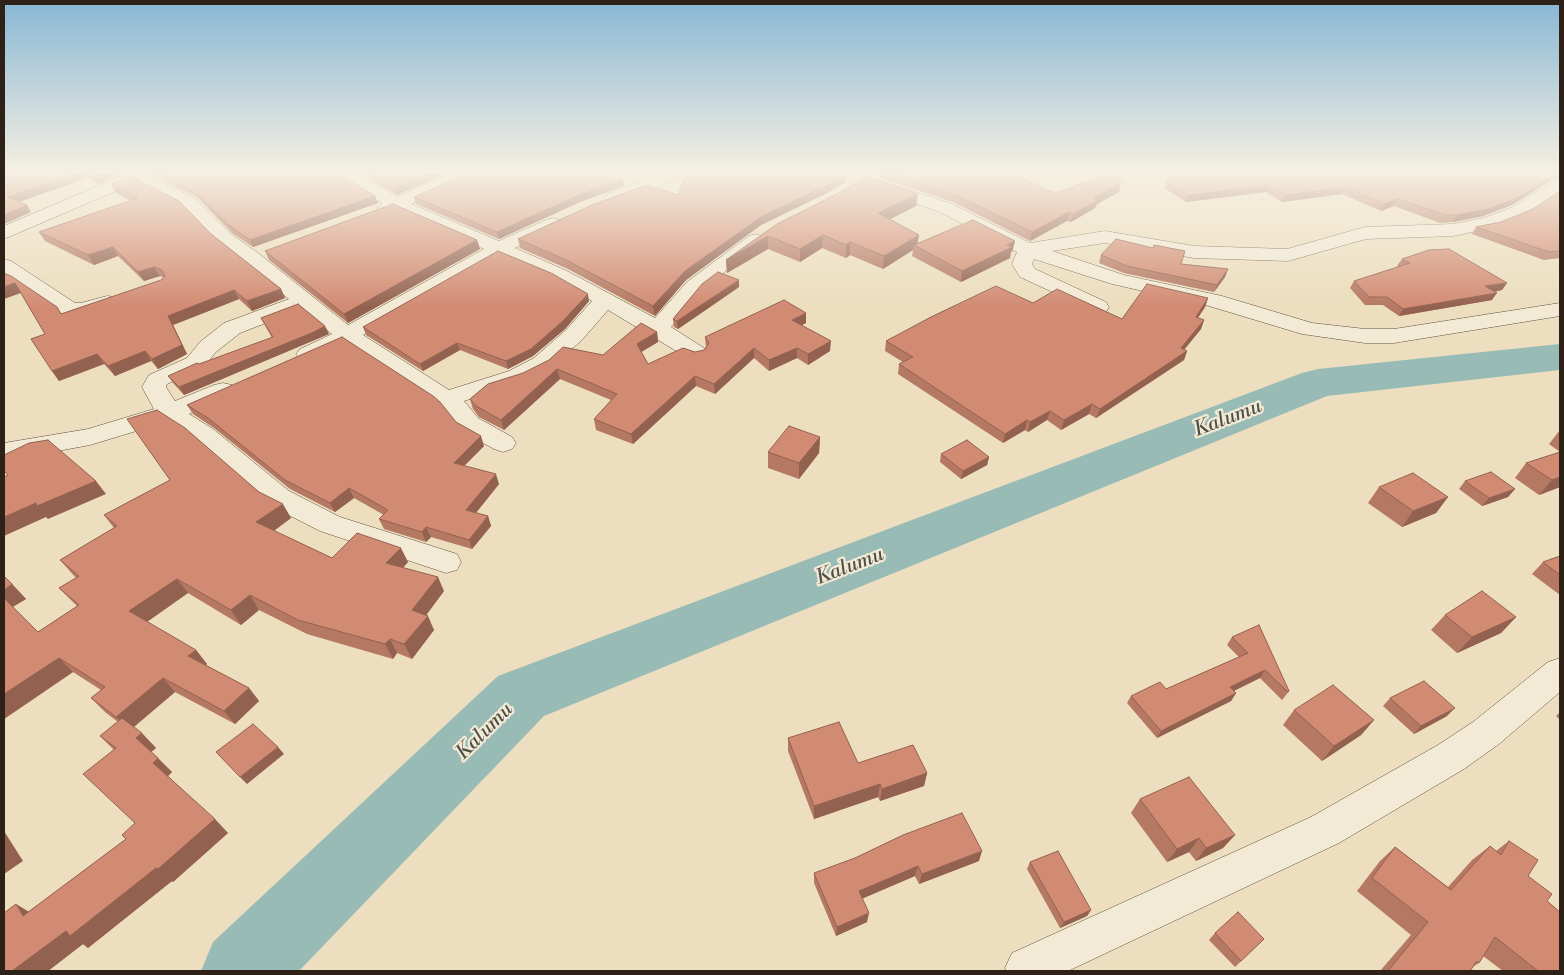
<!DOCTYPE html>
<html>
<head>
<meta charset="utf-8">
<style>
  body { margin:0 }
  #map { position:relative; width:1564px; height:975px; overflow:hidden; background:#ecdebe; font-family:"Libre Bodoni",serif }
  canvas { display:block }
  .frame { position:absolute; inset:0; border:5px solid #2e2218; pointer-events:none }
</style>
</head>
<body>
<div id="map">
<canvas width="1564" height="975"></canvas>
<div class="frame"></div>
</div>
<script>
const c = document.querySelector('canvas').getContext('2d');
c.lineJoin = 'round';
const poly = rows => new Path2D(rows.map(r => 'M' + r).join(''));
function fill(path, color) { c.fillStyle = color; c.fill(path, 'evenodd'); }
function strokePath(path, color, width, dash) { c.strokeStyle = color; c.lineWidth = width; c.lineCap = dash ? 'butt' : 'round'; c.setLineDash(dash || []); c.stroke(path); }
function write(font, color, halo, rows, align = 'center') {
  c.font = font + ' "Libre Bodoni",serif'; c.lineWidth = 4.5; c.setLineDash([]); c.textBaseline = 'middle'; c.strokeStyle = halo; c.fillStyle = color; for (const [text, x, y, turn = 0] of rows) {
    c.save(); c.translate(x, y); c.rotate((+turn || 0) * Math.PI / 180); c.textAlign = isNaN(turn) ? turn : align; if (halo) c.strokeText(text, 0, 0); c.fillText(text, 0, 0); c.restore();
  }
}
fill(poly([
  [1560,344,1560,370,1327,396,544,716,299,971,201,971,213,942,498,676,1302,373,1318,369,1560,344]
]), '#99bbb6');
const minor = poly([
  [130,171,142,171,197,200,231,234,258,253,348,325,484,249,396,211,386,214,380,212,377,208,382,203,341,179,338,175,344,171,353,171,397,197,456,171,478,171,476,175,411,204,499,241,546,220,553,218,560,220,562,224,560,228,515,248,567,271,655,318,687,282,749,236,756,234,763,236,766,240,701,290,671,327,704,348,708,353,704,358,696,360,688,358,608,310,582,340,550,368,525,381,464,401,478,418,512,437,516,443,512,449,503,452,494,449,460,430,445,410,437,404,346,344,316,359,308,361,300,359,296,354,300,349,332,334,302,309,240,333,216,352,203,368,167,384,166,387,175,401,214,385,223,383,232,385,235,390,232,395,189,414,213,429,289,491,340,517,457,554,461,562,457,570,446,573,320,531,269,505,195,441,166,422,90,445,4,461,4,443,88,429,154,409,142,387,149,375,187,358,200,342,224,323,289,299,217,242,185,208,130,179,127,175,130,171],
  [500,256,553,279,592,301,566,330,534,358,509,371,449,390,363,335,500,256],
  [664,171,686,171,683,175,654,189,619,202,613,203,607,202,604,198,607,194,664,171],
  [827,171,852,171,952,204,1030,243,1105,231,1194,246,1287,249,1365,227,1453,224,1484,218,1513,207,1554,181,1560,180,1560,193,1527,215,1496,227,1453,236,1366,239,1288,261,1194,258,1105,243,1052,251,1124,275,1222,296,1312,323,1365,329,1394,329,1560,303,1560,316,1394,343,1365,343,1302,334,1209,306,1112,284,1034,259,1032,264,1035,269,1106,302,1109,307,1106,312,1098,313,1020,277,1012,264,1017,252,940,212,830,175,827,171],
  [4,259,11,261,75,303,81,303,107,296,115,297,118,302,115,307,82,317,62,314,4,274,4,259],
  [1560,658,1560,692,1499,744,1464,769,1339,843,1068,971,1007,971,1005,968,1012,953,1311,817,1438,745,1473,722,1548,662,1560,658]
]);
const secondary = poly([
  [133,171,156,171,153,175,4,239,4,226,133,171]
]);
strokePath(minor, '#5e5142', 1);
strokePath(secondary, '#2e2218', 1);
fill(minor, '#f3ead5');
fill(secondary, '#f3ead5');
fill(poly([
  [4,171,127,171,98,184,87,178,19,202,31,212,4,224],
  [152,171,341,171,338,174,375,196,378,203,253,247,232,233,198,198,155,176],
  [356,171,452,171,397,195],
  [686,171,836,171,845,182,829,192,761,225,686,280,655,316,568,269,520,248,518,239,678,195,687,171],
  [880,171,1014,171,1009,173,1055,193,1121,183,1119,192,1097,204,1095,208,1071,222,1067,221,1030,241,953,202,880,178],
  [1560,171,1560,179,1553,179,1512,205,1483,216,1453,222,1440,223,1394,206,1381,211,1342,194,1282,202,1266,192,1186,202,1164,188,1167,181],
  [623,179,624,186,580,202,499,239,416,204,414,197],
  [111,184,211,234,281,289,285,298,252,311,239,299,173,325,187,354,158,369,151,361,115,376,104,364,59,381,52,371,45,334,21,293,4,299,4,273,62,314,161,280,164,278,160,276,144,281,118,256,94,265,45,241,39,232,131,201,116,193],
  [843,191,916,206,889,219,918,244,1015,241,1012,252,1011,252,1010,258,961,282,912,256,913,250,883,269,850,255,846,258,822,248,800,262,768,249,727,273,726,260],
  [1560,191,1560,258,1544,260,1472,234,1476,227,1501,222,1533,209],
  [477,240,480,249,348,323,269,260,265,251],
  [1101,255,1181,264,1228,269,1225,277,1214,292,1124,273,1099,263],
  [1402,259,1507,283,1502,290,1495,292,1492,300,1399,316,1383,305,1365,305,1350,288,1354,281,1398,267,1397,266],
  [739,287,678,329,674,327,673,319],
  [1208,298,1205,307,1198,318,1204,320,1201,329,1184,350,1187,351,1184,360,1096,418,1089,414,1061,430,1047,420,1028,432,1025,430,1003,443,898,374,899,364,903,362,885,351,886,341,1033,303,1122,319],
  [589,301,565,329,533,356,508,369,460,350,423,371,366,335,363,327],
  [261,318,329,334,317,339,184,395,173,383,168,376,272,338],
  [806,323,802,325,830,351,808,365,797,358,769,371,754,358,715,394,696,386,633,444,596,430,594,419,611,400,560,379,504,430,479,417,473,409,470,399,488,384,603,355,657,332,658,342,641,352,648,364,704,350,706,347,705,337],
  [187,405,456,422,484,446,464,466,499,484,476,513,488,516,491,526,472,549,431,537,426,542,384,529,379,519,384,515,354,498,335,512,290,489,214,428,193,414],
  [127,419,259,492,291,518,274,531,332,558,408,562,403,568,444,591,426,615,434,630,412,659,397,653,393,659,307,634,259,610,241,625,188,593,147,622,196,650,207,664,206,665,249,688,259,701,235,724,175,692,134,727,156,748,151,752,172,772,168,776,228,833,173,882,172,881,88,948,83,944,48,971,4,971,28,912,126,839,135,823,114,750,100,736,118,722,105,712,91,698,101,690,73,672,4,719,12,584,26,599,13,607,38,632,77,606,59,588,76,578,60,560,114,528,104,515,170,480],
  [1560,430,1560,487,1539,495,1515,478,1526,463,1560,452,1549,444],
  [820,437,819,453,799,479,768,468,768,452],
  [941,454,989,457,987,465,961,479,940,462],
  [1465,481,1515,489,1508,497,1482,506,1459,489],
  [1379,487,1448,497,1436,513,1402,527,1368,503],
  [1560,556,1560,595,1532,574,1543,562],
  [1445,615,1516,617,1501,633,1457,653,1431,630],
  [1232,637,1289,691,1283,699,1282,700,1260,678,1234,691,1236,693,1231,701,1157,738,1127,703,1131,696,1166,689,1239,657,1227,645],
  [1390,698,1447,716,1414,734,1383,706],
  [1294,710,1374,720,1361,735,1322,761,1283,725],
  [1560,712,1560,720,1556,716],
  [788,738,858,763,927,773,924,786,880,801,878,797,814,819,788,751],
  [1140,799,1235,835,1223,848,1196,861,1189,852,1167,862,1131,813],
  [1509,841,1528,876,1547,901,1560,971,1503,971,1483,956,1479,963,1474,966,1470,971,1380,971,1411,935,1357,891,1380,861,1395,847,1448,887,1472,860,1490,846,1496,851],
  [979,861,919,884,915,876,862,898,867,922,836,936,814,883,814,873],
  [1030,862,1091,910,1087,916,1060,928,1027,869],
  [1215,933,1264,939,1235,967,1209,940]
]), '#b57863');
fill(poly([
  [83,171,87,178,13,204,8,197],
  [108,171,127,171,98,184,94,177],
  [335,171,341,171,336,175],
  [435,171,452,171,397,195,395,188],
  [1001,171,1014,171,999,178],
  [1560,172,1560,178,1553,179,1512,205,1483,216,1453,222,1457,215],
  [845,173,845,182,829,192,761,225,686,280,655,316,653,306,685,271,761,217],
  [623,179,624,186,580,202,499,239,497,232,579,195],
  [1121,183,1119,192,1097,204,1095,208,1071,222,1073,214,1094,198],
  [1269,185,1266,192,1186,202,1188,195],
  [1346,187,1342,194,1282,202,1285,195],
  [918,194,916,206,877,226,878,213],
  [375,196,378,203,253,247,250,240],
  [1398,199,1394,206,1381,211,1384,204],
  [27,205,31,212,4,224,4,215],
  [1069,212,1067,221,1030,241,1032,232],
  [823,235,822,248,800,262,800,249],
  [919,235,917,247,914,245,913,250,883,269,884,256],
  [768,236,768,249,727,273,726,260],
  [477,240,480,249,348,323,344,314],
  [1015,241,1012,252,1011,252,1010,258,961,282,962,271],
  [850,242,850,255,846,258,846,245],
  [113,247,118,256,94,265,88,255],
  [154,267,160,276,144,281,138,272],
  [1228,269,1225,277,1214,292,1217,285],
  [739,280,739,287,678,329,677,321],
  [15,283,22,292,4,299,4,287],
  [1507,283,1502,290,1480,294,1485,286],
  [281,289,285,298,252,311,247,301],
  [234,290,239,299,173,325,187,354,158,369,152,359,168,316],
  [1497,293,1492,300,1399,316,1403,309],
  [588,294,589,301,565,329,533,356,508,369,506,361],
  [1208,298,1205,307,1192,326,1196,317],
  [806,313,806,323,792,330,792,320],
  [1204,320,1201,329,1178,357,1187,351,1184,360,1096,418,1100,409,1181,348],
  [325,326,329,334,317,339,184,395,179,387],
  [657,332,658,342,638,354,637,344],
  [831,341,830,351,808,365,808,354],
  [457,343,460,350,423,371,420,364],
  [754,348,754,358,715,394,714,384],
  [797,348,797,358,769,371,769,360],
  [145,351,151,361,115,376,108,366],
  [97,354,104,364,59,381,52,371],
  [557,369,560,379,504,430,501,420],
  [695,376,696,386,633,444,631,434],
  [1092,404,1089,414,1061,430,1064,420],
  [1050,411,1047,420,1028,432,1030,422],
  [1027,420,1025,430,1003,443,1005,434],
  [481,436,484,446,457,473,454,463],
  [820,437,819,453,799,479,799,463],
  [989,457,987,465,961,479,963,471],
  [496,474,499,484,470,520,466,510],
  [1560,477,1560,487,1539,495,1552,480],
  [96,481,106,494,48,519,46,517,4,536,4,517,36,503],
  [349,488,354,498,335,512,330,503],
  [1515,489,1508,497,1482,506,1489,498],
  [1448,497,1436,513,1402,527,1413,511],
  [283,504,291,518,265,537,256,522],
  [488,516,491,526,472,549,469,540],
  [426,527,431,537,426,542,422,532],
  [401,548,408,562,393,578,386,563],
  [438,577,444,591,419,625,412,610],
  [177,579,188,593,141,626,129,611],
  [12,584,26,599,12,607,4,598,4,590],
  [250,595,259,610,241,625,231,610],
  [428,616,434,630,412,659,404,644],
  [1516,617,1501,633,1457,653,1472,637],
  [390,639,397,653,393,659,385,644],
  [196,650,207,664,200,670,188,656],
  [59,658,73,672,4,719,4,694],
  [1265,670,1260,678,1225,695,1230,687],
  [163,678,175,692,130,730,116,717],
  [249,688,259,701,235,724,224,711],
  [1236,693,1231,701,1157,738,1161,731],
  [1455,708,1447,716,1414,734,1421,726],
  [1374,720,1361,735,1322,761,1334,746],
  [142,733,156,748,150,753,136,738],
  [278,747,284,754,247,784,240,777],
  [158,758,172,772,167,777,153,763],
  [927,773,924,786,880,801,882,789],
  [880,784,878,797,814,819,814,806],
  [215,819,228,833,173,882,172,881,88,948,83,944,48,971,12,971],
  [4,831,23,861,4,874],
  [1235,835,1223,848,1196,861,1206,848],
  [1199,838,1189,852,1167,862,1177,849],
  [982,851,979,861,919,884,922,874],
  [918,866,915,876,857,901,859,891],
  [16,904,36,916,23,916],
  [1091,910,1087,916,1060,928,1064,922],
  [869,913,867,922,836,936,837,927]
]), '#936150');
const building = poly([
  [4,171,108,171,94,177,83,171,8,197,27,205,4,215,4,171],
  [155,171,335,171,337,173,375,196,250,240,229,225,194,191,155,171],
  [365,171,435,171,395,188,365,171],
  [473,171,596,171,623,179,579,195,497,232,414,197,473,171],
  [688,171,836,171,845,173,829,184,761,217,685,271,653,306,566,260,518,239,592,205,646,185,678,195,688,171],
  [884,171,1004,171,1055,193,1115,171,1121,183,1094,198,1098,200,1073,214,1069,212,1032,232,954,194,884,171],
  [1177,171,1560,171,1560,172,1557,173,1517,198,1488,209,1457,215,1445,215,1398,199,1384,204,1346,187,1285,195,1269,185,1188,195,1167,181,1177,171],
  [131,176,179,201,211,234,281,289,247,301,234,290,168,316,182,345,152,359,145,351,108,366,97,354,52,371,31,339,45,334,15,283,4,287,4,273,11,276,57,307,61,314,161,280,165,276,162,270,154,267,138,272,113,247,88,255,39,232,138,198,111,184,131,176],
  [865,176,918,194,878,213,919,235,884,256,850,242,846,245,823,235,800,249,768,236,726,260,777,224,843,191,865,176],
  [1560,191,1560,251,1549,252,1476,227,1501,222,1533,209,1560,191],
  [393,204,477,240,344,314,265,251,393,204],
  [973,220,1015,241,1007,245,1012,247,962,271,914,245,973,220],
  [1116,239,1153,248,1154,245,1185,251,1181,264,1228,269,1217,285,1127,266,1101,255,1116,239],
  [1449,249,1507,283,1485,286,1497,293,1403,309,1387,297,1369,297,1354,281,1410,263,1402,259,1429,250,1449,249],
  [498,251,551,273,588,294,563,321,531,349,506,361,457,343,420,364,363,327,498,251],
  [718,272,739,280,677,321,673,319,702,284,718,272],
  [1147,284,1208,298,1196,317,1204,320,1181,348,1187,351,1100,409,1092,404,1064,420,1050,411,1030,422,1027,420,1005,434,899,364,913,357,886,341,931,317,996,286,1033,303,1057,289,1122,319,1147,284],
  [784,300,806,313,792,320,831,341,808,354,797,348,769,360,754,348,714,384,695,376,631,434,594,419,617,394,557,369,501,420,476,406,470,399,488,384,523,373,549,360,563,347,603,355,641,323,657,332,637,344,648,364,683,348,695,352,704,350,709,343,705,337,784,300],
  [298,304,325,326,314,332,179,387,168,376,197,363,199,364,273,337,261,318,298,304],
  [342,337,433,396,440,402,456,422,481,436,454,463,496,474,466,510,488,516,469,540,426,527,422,532,379,519,388,510,349,488,330,503,285,480,208,418,187,405,342,337],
  [157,410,185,428,259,492,283,504,256,522,332,558,357,533,401,548,386,563,438,577,412,610,428,616,404,644,390,639,385,644,298,620,250,595,231,610,177,579,129,611,196,650,188,656,249,688,224,711,163,678,116,717,91,698,105,687,59,658,4,694,4,598,38,632,79,605,59,588,79,576,60,560,117,526,104,515,170,480,127,419,157,410],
  [789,426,820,437,799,463,768,452,789,426],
  [48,440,96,481,37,506,36,503,4,517,4,477,8,475,4,471,4,455,29,443,48,440],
  [967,440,989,457,963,471,941,454,967,440],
  [1560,452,1560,477,1552,480,1526,463,1560,452],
  [1491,472,1515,489,1489,498,1465,481,1491,472],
  [1413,473,1448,497,1413,511,1379,487,1413,473],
  [1560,556,1560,575,1543,562,1560,556],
  [4,576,12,584,4,590,4,576],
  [1482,591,1516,617,1472,637,1445,615,1482,591],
  [1259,625,1289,691,1288,692,1265,670,1230,687,1236,693,1161,731,1131,696,1160,682,1166,689,1248,653,1232,637,1259,625],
  [1424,681,1455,708,1421,726,1390,698,1424,681],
  [1333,685,1374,720,1334,746,1294,710,1333,685],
  [122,718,142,733,136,738,158,758,153,763,215,819,158,869,156,868,70,936,66,931,12,971,4,971,4,913,16,904,23,916,126,839,122,835,135,823,83,774,116,748,100,736,122,718],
  [839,722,858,763,913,745,927,773,882,789,880,784,814,806,788,738,839,722],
  [253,724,278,747,240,777,216,752,253,724],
  [1189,777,1235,835,1206,848,1199,838,1177,849,1140,799,1189,777],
  [962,813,982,851,922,874,918,866,859,891,869,913,837,927,814,873,855,858,903,835,962,813],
  [1509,841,1538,860,1528,876,1552,894,1547,901,1560,912,1560,971,1538,971,1495,937,1479,963,1477,961,1470,971,1388,971,1428,922,1372,878,1395,847,1451,890,1490,846,1501,855,1509,841],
  [1058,851,1091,910,1064,922,1030,862,1058,851],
  [1238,912,1264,939,1241,961,1215,933,1238,912]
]);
fill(building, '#d28b73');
strokePath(building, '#936150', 1);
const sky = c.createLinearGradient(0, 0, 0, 307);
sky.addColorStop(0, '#88b7d4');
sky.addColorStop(0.56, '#f6f0e2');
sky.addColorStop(1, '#f6f0e200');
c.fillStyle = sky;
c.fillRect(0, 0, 1564, 307);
write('italic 20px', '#4e5047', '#f3ead5', [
  ["Kalumu",1228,419,-21],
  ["Kalumu",850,567,-21],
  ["Kalumu",485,732,-45]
]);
</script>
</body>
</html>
